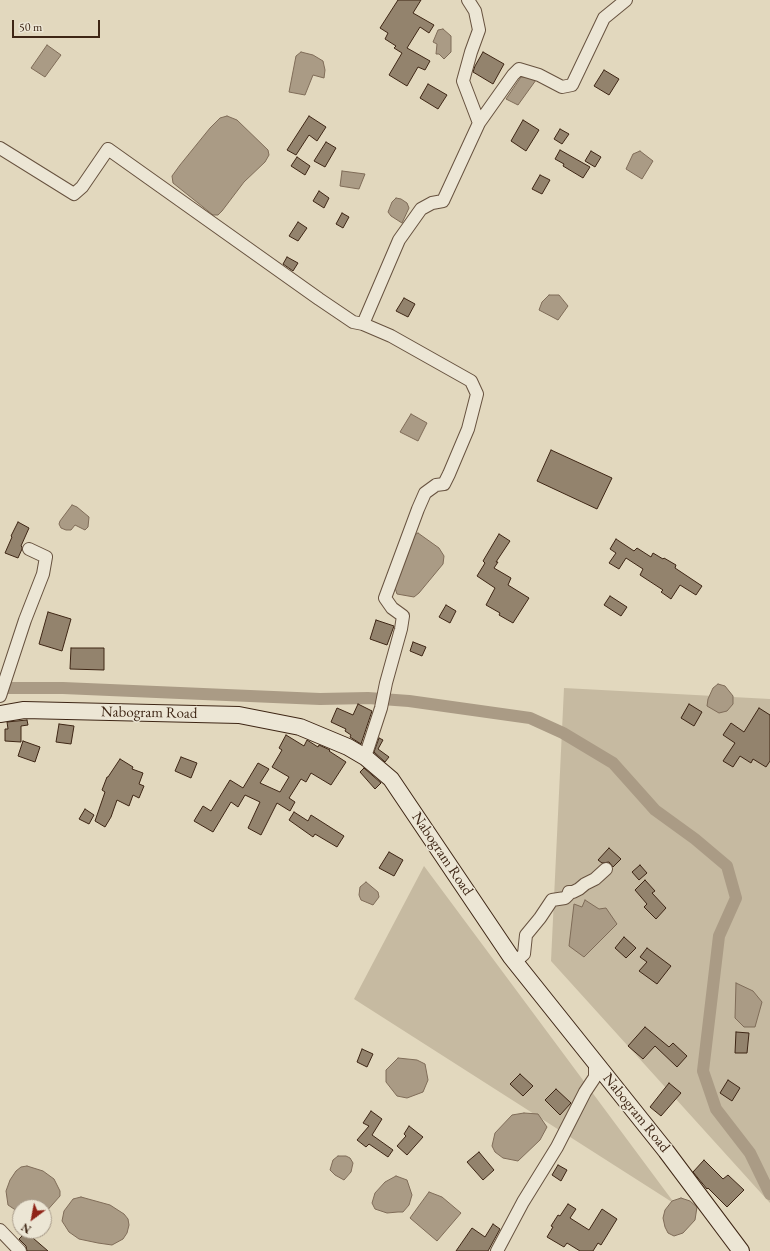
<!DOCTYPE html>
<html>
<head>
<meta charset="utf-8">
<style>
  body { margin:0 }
  #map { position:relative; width:770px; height:1251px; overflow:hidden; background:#e2d8be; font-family:"EB Garamond",serif }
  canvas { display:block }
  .north { position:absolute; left:12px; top:1199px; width:40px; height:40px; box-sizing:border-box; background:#ece6d5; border:1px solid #a69988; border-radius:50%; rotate:212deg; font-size:11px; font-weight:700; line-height:16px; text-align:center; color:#3e2615 }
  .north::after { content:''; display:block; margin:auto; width:14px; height:18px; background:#8f2418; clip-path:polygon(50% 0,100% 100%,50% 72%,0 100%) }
  .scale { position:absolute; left:12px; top:20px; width:88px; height:18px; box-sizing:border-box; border:2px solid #3e2615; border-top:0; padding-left:5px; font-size:12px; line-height:14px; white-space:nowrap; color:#3e2615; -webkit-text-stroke:3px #ece6d5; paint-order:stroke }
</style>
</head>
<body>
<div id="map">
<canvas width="770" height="1251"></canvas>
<div class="north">N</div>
<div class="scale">50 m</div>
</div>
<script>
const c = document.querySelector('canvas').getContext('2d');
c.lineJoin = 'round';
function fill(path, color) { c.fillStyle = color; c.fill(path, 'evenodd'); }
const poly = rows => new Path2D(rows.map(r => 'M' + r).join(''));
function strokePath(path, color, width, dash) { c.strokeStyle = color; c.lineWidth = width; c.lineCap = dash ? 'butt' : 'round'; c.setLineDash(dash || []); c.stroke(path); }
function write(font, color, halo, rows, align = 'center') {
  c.font = font + ' "EB Garamond",serif'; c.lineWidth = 3; c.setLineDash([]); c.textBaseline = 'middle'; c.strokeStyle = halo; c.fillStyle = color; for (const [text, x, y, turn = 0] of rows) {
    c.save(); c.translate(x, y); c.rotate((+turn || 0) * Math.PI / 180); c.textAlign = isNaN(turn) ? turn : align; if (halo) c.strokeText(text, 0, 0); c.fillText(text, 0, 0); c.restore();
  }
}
fill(poly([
  [564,688,770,699,770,1203,551,961],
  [424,866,675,1204,354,999]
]), '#c6baa1');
const water = poly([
  [443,29,451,36,451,52,444,59,439,54,436,54,437,44,433,42,438,30,443,29],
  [47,45,61,55,45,77,31,68,47,45],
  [301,52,313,55,323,61,325,70,324,78,313,75,305,95,289,92,296,56,301,52],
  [521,77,529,77,536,80,518,105,506,99,521,77],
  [227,116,237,120,268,150,269,155,265,162,244,182,222,211,218,215,213,215,173,183,172,176,180,165,210,128,220,118,227,116],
  [640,151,653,161,642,179,626,169,633,154,640,151],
  [342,171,365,174,359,189,340,186,342,171],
  [396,198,401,199,407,203,409,208,402,223,391,216,388,212,392,202,396,198],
  [549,295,559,295,568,306,558,320,539,310,542,302,549,295],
  [411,414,427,423,418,441,400,432,411,414],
  [72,505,77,507,89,517,88,527,85,530,75,525,71,530,66,530,61,528,59,524,60,521,72,505],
  [418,533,439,548,444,556,443,564,419,593,414,597,397,594,394,585,414,535,418,533],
  [718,684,725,686,733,696,733,704,727,711,719,713,707,706,708,699,713,688,718,684],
  [366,882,378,892,379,897,373,905,361,900,359,895,360,887,366,882],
  [585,900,599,909,606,908,617,924,584,957,569,946,574,904,582,907,585,900],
  [736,983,753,991,762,1002,755,1027,744,1027,735,1018,736,983],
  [398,1058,417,1060,425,1064,428,1080,423,1092,407,1098,397,1096,386,1082,386,1070,398,1058],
  [524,1113,538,1114,547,1127,540,1140,518,1161,503,1158,495,1152,492,1146,495,1133,512,1115,524,1113],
  [338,1156,346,1156,350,1158,353,1163,351,1172,344,1180,335,1175,330,1170,333,1160,338,1156],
  [27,1166,43,1171,54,1179,60,1191,60,1196,44,1214,44,1207,20,1207,20,1213,8,1205,6,1191,10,1180,16,1171,21,1167,27,1166],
  [396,1176,407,1180,412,1195,409,1205,403,1212,398,1212,387,1213,375,1209,372,1203,375,1193,385,1182,396,1176],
  [429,1192,442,1197,461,1213,437,1241,410,1218,429,1192],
  [81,1197,110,1205,124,1214,128,1219,129,1225,127,1233,123,1239,112,1245,98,1243,79,1239,69,1232,62,1221,64,1211,73,1199,81,1197],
  [681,1198,690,1201,697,1207,695,1220,683,1233,674,1236,668,1233,665,1227,663,1218,665,1210,672,1201,681,1198]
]);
fill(water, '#aa9b85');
strokePath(water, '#7f6c58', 1);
strokePath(poly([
  [0,688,63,688,320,699,368,698,409,701,530,718,563,733,613,763,655,810,695,839,727,866,736,898,719,936,703,1071,716,1109,750,1153,770,1194]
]), '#aa9b85', 12);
const building = poly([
  [398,0,421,0,413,13,434,25,429,33,420,27,407,48,430,61,425,70,418,67,407,86,389,75,402,53,394,48,396,46,385,39,388,33,380,28,398,0],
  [483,52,504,64,493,84,473,72,475,66,483,52],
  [604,70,619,79,609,95,594,86,604,70],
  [428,84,447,95,438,109,420,98,428,84],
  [309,116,326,127,317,141,309,135,296,155,287,150,309,116],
  [523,120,539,130,526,151,511,141,523,120],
  [560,129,569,134,562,144,554,139,560,129],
  [326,142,336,148,325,167,314,161,326,142],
  [560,150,590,167,583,178,563,166,564,164,555,159,560,150],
  [591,151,601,157,595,167,585,161,591,151],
  [297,157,310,166,305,175,291,166,297,157],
  [540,175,550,180,542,194,532,189,540,175],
  [319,191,329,198,324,208,313,201,319,191],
  [342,213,349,217,343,228,336,224,342,213],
  [298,222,307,228,298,241,289,236,298,222],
  [287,257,298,263,293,271,283,264,287,257],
  [404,298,415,304,408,317,396,311,404,298],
  [551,450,612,478,597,509,537,481,551,450],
  [18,522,29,528,21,546,22,547,22,549,18,558,5,553,12,537,11,536,18,522],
  [499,534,510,541,496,562,498,562,494,568,511,578,508,585,529,598,513,623,499,615,500,613,486,605,495,588,477,576,485,563,483,561,499,534],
  [616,539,634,551,637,548,651,557,653,553,663,559,664,558,676,565,675,568,702,586,696,595,680,585,671,599,661,592,663,590,640,575,643,569,626,558,619,569,609,563,616,553,610,549,616,539],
  [610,596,627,607,621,616,604,605,610,596],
  [446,605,456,611,450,623,439,617,446,605],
  [48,612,71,619,62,651,39,644,48,612],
  [376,620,394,626,387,645,370,639,376,620],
  [413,642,426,647,422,656,410,651,413,642],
  [71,648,104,648,104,670,70,669,71,648],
  [358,704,372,711,361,744,350,737,351,735,345,731,346,729,331,722,337,708,353,715,358,704],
  [689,704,702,712,694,726,681,718,689,704],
  [759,708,770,715,770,761,766,767,753,759,751,763,740,756,733,767,723,761,735,743,723,735,731,723,744,732,759,708],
  [27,720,28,725,21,726,21,742,5,741,5,729,8,729,7,722,27,720],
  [59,724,74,726,71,744,56,742,59,724],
  [286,735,304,746,307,740,318,747,319,745,330,750,329,751,346,762,331,785,311,773,306,782,301,779,289,798,295,802,290,811,277,803,261,835,248,828,260,802,245,795,238,807,231,802,213,832,194,821,203,806,211,811,230,780,243,788,258,763,269,769,260,783,280,792,289,777,272,767,282,750,279,748,286,735],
  [379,738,383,740,378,749,389,757,385,762,374,752,379,738],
  [23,741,40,747,35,762,18,756,23,741],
  [181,757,197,763,191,778,175,771,181,757],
  [120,759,133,767,132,769,143,773,139,784,144,786,139,798,133,795,129,806,117,800,111,817,105,827,95,821,105,792,102,790,107,777,108,777,120,759],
  [364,768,381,783,375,789,360,772,364,768],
  [85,809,94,815,89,824,79,819,85,809],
  [294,812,308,821,311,815,344,836,337,847,315,834,313,837,289,820,294,812],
  [609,848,621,859,613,867,609,862,602,863,598,860,609,848],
  [389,852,403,860,394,876,379,868,389,852],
  [640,865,647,873,639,880,632,872,640,865],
  [645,880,655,891,652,893,666,908,656,919,644,907,647,904,635,890,645,880],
  [624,937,636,948,626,958,615,948,624,937],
  [647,948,671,966,657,984,639,971,647,962,640,957,647,948],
  [645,1027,669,1047,673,1043,687,1056,677,1067,655,1046,643,1059,628,1046,645,1027],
  [736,1032,749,1033,747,1053,735,1053,736,1032],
  [362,1049,373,1054,367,1067,357,1062,362,1049],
  [520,1074,533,1086,523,1096,510,1084,520,1074],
  [728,1080,740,1088,732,1101,720,1093,728,1080],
  [669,1083,681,1093,661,1116,650,1107,669,1083],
  [556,1089,571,1103,560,1115,545,1100,556,1089],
  [371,1111,382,1119,372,1135,393,1150,388,1157,369,1144,366,1147,357,1140,369,1126,363,1123,371,1111],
  [409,1126,423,1137,407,1155,397,1146,406,1136,404,1134,409,1126],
  [479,1152,494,1170,483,1180,467,1162,479,1152],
  [704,1160,723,1179,728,1175,744,1190,727,1207,708,1188,707,1189,693,1172,704,1160],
  [558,1165,567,1170,561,1181,552,1175,558,1165],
  [568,1204,576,1209,570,1218,589,1230,602,1209,617,1219,601,1245,598,1243,593,1251,580,1251,567,1243,564,1247,547,1237,553,1227,551,1226,558,1215,560,1216,568,1204],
  [493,1224,500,1229,488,1251,456,1251,472,1228,485,1237,493,1224],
  [26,1232,48,1251,27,1251,26,1246,19,1239,26,1232]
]);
fill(building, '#93836d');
strokePath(building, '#3e2615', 1);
const street = poly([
  [468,0,475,11,479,30,471,52,463,81,479,123],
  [0,148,74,194,82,187,108,149,319,299,353,322,363,324],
  [0,696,25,620,43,574,46,557,29,549],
  [365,757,381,708,386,683,401,629,403,616,392,608,385,598,418,509,425,493,436,485,444,484,449,474,468,429,477,394,471,381,391,336,363,324,399,240,421,209,432,203,443,201,479,123,513,75,519,69,539,75,562,87,572,85,604,18,626,0],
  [515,962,524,954,526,935,540,918,552,900,565,898,568,895,569,892,573,892,579,889,585,884,595,879,606,869],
  [0,1230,20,1251],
  [497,1251,523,1202,557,1147,585,1092,595,1077,595,1062]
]);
const secondary = poly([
  [0,714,24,710,239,715,300,727,348,747,365,757,391,779,511,957,666,1151,741,1251]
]);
strokePath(street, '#67523f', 14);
strokePath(secondary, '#3e2615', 18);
strokePath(street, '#ece6d5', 12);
strokePath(secondary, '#ece6d5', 16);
write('15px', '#3e2615', '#ece6d5', [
  ["Nabogram Road",149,713,1],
  ["Nabogram Road",442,854,56],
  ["Nabogram Road",636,1113,51]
]);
</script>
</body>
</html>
